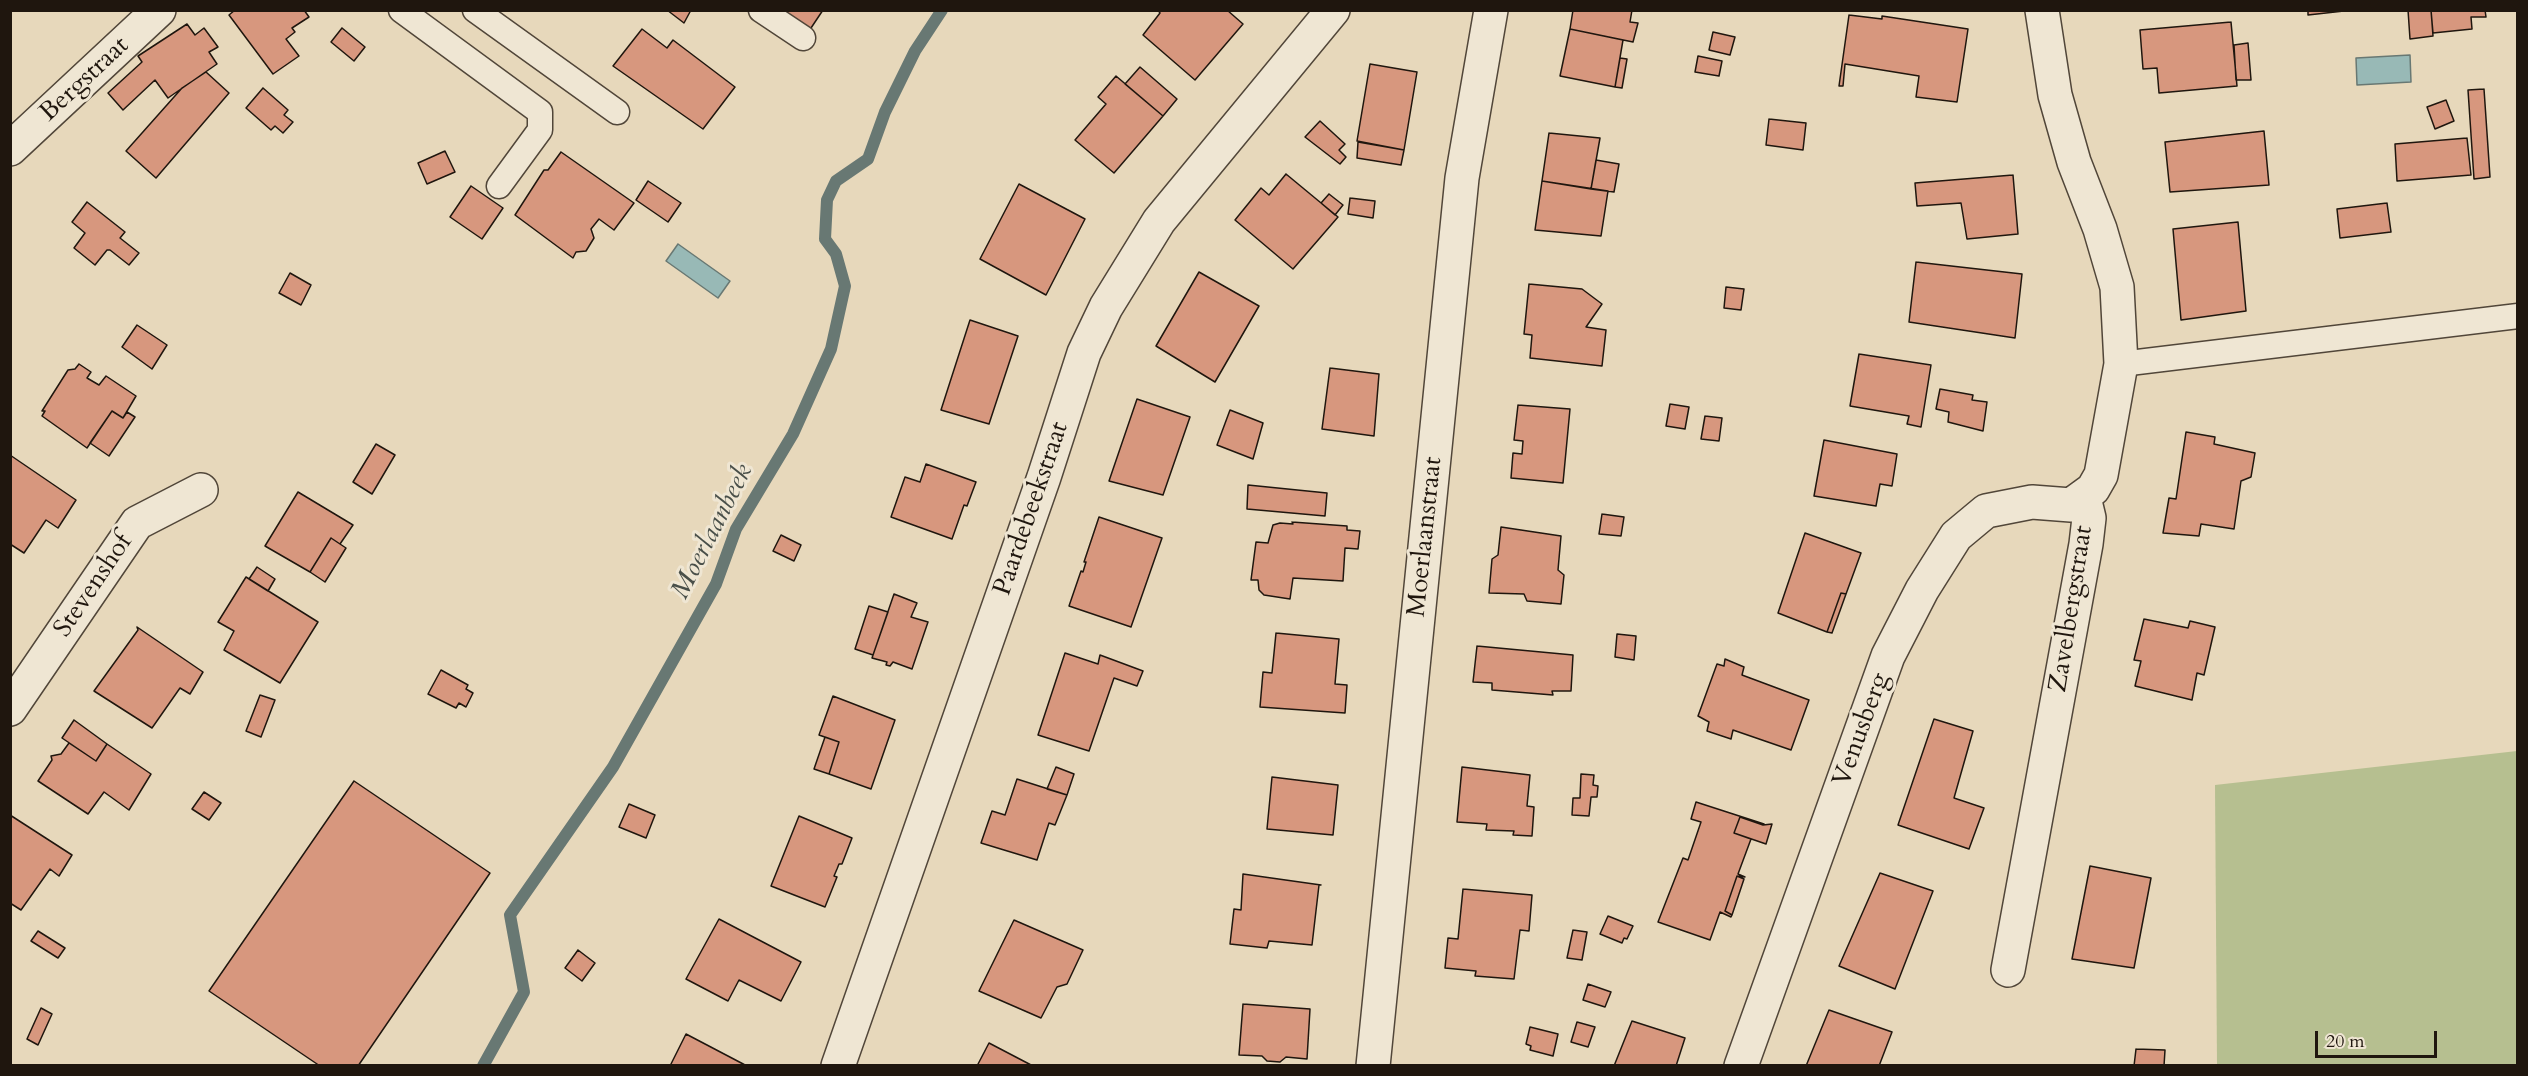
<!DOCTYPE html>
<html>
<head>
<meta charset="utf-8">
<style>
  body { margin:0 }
  #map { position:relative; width:2528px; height:1076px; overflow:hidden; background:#e7d8bb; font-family:Cardo,serif }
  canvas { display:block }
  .frame { position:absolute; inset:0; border:12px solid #1f160e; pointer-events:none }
  .scale { position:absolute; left:2315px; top:1031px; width:122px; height:27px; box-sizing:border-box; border:3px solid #1f160e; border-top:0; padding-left:8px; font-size:18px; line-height:21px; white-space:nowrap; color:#1f160e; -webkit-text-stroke:4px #efe6d3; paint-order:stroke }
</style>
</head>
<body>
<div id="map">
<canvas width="2528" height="1076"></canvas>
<div class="frame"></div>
<div class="scale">20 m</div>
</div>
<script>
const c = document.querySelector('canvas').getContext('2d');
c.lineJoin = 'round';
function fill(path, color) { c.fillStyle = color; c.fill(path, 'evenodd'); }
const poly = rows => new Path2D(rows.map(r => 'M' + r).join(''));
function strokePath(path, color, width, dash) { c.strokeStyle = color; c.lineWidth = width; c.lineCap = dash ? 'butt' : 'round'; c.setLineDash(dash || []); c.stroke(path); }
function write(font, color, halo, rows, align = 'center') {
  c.font = font + ' Cardo,serif'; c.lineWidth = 6; c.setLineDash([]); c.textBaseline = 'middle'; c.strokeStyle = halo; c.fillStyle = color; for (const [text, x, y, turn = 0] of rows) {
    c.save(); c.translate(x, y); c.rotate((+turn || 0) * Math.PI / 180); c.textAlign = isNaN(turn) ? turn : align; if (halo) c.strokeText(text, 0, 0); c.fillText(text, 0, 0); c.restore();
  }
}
fill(poly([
  [2517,751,2517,1065,2217,1065,2215,785]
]), '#b6bf90');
const water = poly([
  [2410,55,2411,82,2357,85,2356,58,2410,55],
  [678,244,730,281,718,298,666,261,678,244]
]);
fill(water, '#98b9b6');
strokePath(water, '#687873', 1.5);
strokePath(poly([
  [483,1066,524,992,510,915,613,767,716,584,736,529,793,434,831,349,845,286,836,254,825,239,827,200,836,181,868,159,885,112,915,51,942,10]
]), '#687873', 12);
const building = poly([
  [235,10,304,10,309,17,292,28,295,32,286,39,299,56,273,74,229,15,235,10],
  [667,10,691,10,684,23,667,10],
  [779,10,823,10,809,31,779,10],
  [1158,10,1227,10,1243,24,1195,80,1143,35,1160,13,1158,10],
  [1573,10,1632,10,1630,22,1638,23,1633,42,1570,29,1573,10],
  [2308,10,2344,10,2344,11,2308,15,2308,10],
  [2408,10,2431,10,2433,36,2410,39,2408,10],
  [2431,10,2485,10,2486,17,2471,17,2472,29,2433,33,2431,10],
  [1849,15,1882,19,1882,16,1968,29,1957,102,1916,97,1919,76,1845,64,1843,86,1839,86,1849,15],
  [2231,22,2237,86,2159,93,2157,68,2143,69,2140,30,2231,22],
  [187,24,195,35,204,28,218,47,209,52,217,64,168,98,155,80,123,110,108,93,142,62,138,56,187,24],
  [342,28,365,47,354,61,331,42,342,28],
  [642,29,667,48,673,40,735,87,703,129,613,66,642,29],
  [1570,29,1623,40,1615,87,1560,76,1570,29],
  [1713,32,1735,37,1730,55,1709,50,1713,32],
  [2248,43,2251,80,2236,80,2234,45,2248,43],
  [1698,56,1722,61,1719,76,1695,72,1698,56],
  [1620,58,1627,59,1622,88,1615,87,1620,58],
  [1370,64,1417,72,1404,150,1357,141,1370,64],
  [1140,67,1177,99,1163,116,1125,84,1140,67],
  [206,72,229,93,156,178,126,151,182,88,206,72],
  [1116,76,1163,116,1114,173,1075,140,1106,104,1098,97,1116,76],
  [263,88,288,110,284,115,293,122,283,133,275,126,271,130,246,108,263,88],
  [2484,89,2490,177,2474,179,2468,90,2484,89],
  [2446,100,2454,121,2435,129,2427,107,2446,100],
  [1769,119,1806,123,1803,150,1766,145,1769,119],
  [1320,121,1345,144,1339,150,1346,157,1340,164,1305,137,1320,121],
  [2264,131,2269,185,2170,192,2165,142,2264,131],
  [1549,133,1600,138,1591,189,1542,181,1549,133],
  [2467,138,2471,175,2397,181,2395,144,2467,138],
  [1358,142,1404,150,1401,165,1357,158,1358,142],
  [445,151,455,172,427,184,418,163,445,151],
  [561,152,634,203,614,230,599,219,591,229,594,238,586,251,576,252,573,258,515,215,544,170,548,170,561,152],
  [1596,160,1619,164,1614,192,1591,189,1596,160],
  [1286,174,1338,217,1293,269,1235,220,1261,188,1269,195,1286,174],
  [2013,175,2018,234,1967,239,1961,203,1917,206,1915,183,2013,175],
  [648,181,681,203,668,222,636,200,648,181],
  [1542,181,1608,191,1601,236,1535,230,1542,181],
  [1019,184,1085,219,1046,295,980,259,1019,184],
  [471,186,503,208,482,239,450,217,471,186],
  [1329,194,1343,205,1335,215,1321,203,1329,194],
  [1350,198,1375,201,1373,218,1348,214,1350,198],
  [87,202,125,232,120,238,139,253,129,265,110,250,107,250,95,265,74,248,85,233,72,222,87,202],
  [2387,203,2391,232,2340,238,2337,209,2387,203],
  [2238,222,2246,311,2181,320,2173,229,2238,222],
  [1916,262,2022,274,2015,338,1909,322,1916,262],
  [1199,272,1259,306,1215,382,1156,346,1199,272],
  [290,273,311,285,301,305,279,293,290,273],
  [1529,284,1582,289,1602,304,1586,327,1606,330,1602,366,1530,358,1532,335,1524,334,1529,284],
  [1726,287,1744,289,1741,310,1724,308,1726,287],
  [970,320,1018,336,989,424,941,410,970,320],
  [137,325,167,345,152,369,122,347,137,325],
  [1859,354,1931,365,1921,427,1907,424,1909,416,1850,406,1859,354],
  [79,364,91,372,87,378,99,385,106,376,136,396,123,418,112,411,87,448,42,416,45,411,42,411,68,370,75,369,79,364],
  [1330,368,1379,374,1374,436,1322,429,1330,368],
  [1940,389,1973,395,1972,400,1987,402,1983,431,1948,422,1949,412,1936,409,1940,389],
  [1137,399,1190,417,1163,495,1109,481,1137,399],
  [1670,404,1689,407,1685,429,1666,426,1670,404],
  [1518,405,1570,409,1563,483,1511,478,1513,453,1522,454,1523,441,1514,440,1518,405],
  [1230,410,1263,423,1253,459,1217,445,1230,410],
  [112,411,123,418,127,412,135,417,109,456,90,443,112,411],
  [1705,416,1722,418,1719,441,1701,439,1705,416],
  [2186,432,2215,437,2214,444,2255,453,2251,477,2241,481,2234,529,2201,524,2199,536,2163,533,2169,498,2176,499,2186,432],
  [1824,440,1897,454,1892,486,1880,484,1876,506,1814,496,1824,440],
  [376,444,395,455,372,494,353,482,376,444],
  [10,455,76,500,58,528,46,520,24,553,10,544,10,455],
  [926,464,976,482,967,506,964,505,952,539,891,517,905,477,920,482,926,464],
  [1248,485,1327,493,1325,516,1247,509,1248,485],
  [298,492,353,525,340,544,331,538,310,572,265,546,298,492],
  [1602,514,1624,517,1621,536,1599,534,1602,514],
  [1099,517,1162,538,1131,627,1069,606,1081,571,1083,572,1086,562,1084,562,1099,517],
  [1292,522,1347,526,1347,530,1360,531,1358,549,1345,548,1343,581,1293,578,1290,599,1264,595,1259,590,1258,580,1251,580,1256,542,1268,543,1273,525,1280,523,1293,524,1292,522],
  [1501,527,1561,536,1558,570,1564,575,1561,604,1527,601,1524,594,1489,593,1492,559,1498,555,1501,527],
  [1805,533,1861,553,1846,594,1841,593,1827,632,1778,613,1805,533],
  [781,535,801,545,794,561,773,551,781,535],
  [331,538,346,548,325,582,310,572,331,538],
  [257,567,275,579,268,591,249,579,257,567],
  [246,577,318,622,280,683,224,650,234,631,218,622,246,577],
  [1841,593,1846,594,1832,633,1827,632,1841,593],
  [894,594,917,603,911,617,928,622,912,669,893,662,890,666,886,665,887,662,872,658,894,594],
  [869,606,888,612,873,655,855,649,869,606],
  [2144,619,2188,628,2190,621,2215,627,2204,675,2197,673,2192,700,2135,686,2141,661,2134,660,2144,619],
  [137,627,203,672,190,694,180,688,152,728,94,691,138,630,137,627],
  [1276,633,1339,639,1335,684,1347,685,1345,713,1260,707,1263,672,1272,673,1276,633],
  [1617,634,1636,636,1634,660,1615,657,1617,634],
  [1477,646,1573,655,1571,691,1552,691,1553,695,1492,690,1492,683,1473,682,1477,646],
  [1065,653,1098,664,1100,655,1143,671,1137,686,1114,678,1089,751,1038,735,1065,653],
  [1725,659,1744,667,1742,675,1809,700,1791,750,1733,730,1731,739,1707,731,1709,722,1698,716,1717,664,1724,666,1725,659],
  [441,670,468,685,466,689,473,693,466,707,459,703,456,708,428,694,441,670],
  [260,695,275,700,261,737,246,731,260,695],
  [833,696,895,720,871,789,829,774,839,742,819,735,833,696],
  [1934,719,1973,731,1954,798,1984,808,1969,849,1898,825,1934,719],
  [74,720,107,744,96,761,62,738,74,720],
  [825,737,839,742,829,774,814,769,825,737],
  [69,743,96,761,107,744,151,774,129,810,104,792,88,814,38,781,52,760,51,756,61,754,69,743],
  [1056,767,1074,774,1067,795,1047,789,1056,767],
  [1462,767,1530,775,1527,806,1534,807,1532,836,1513,835,1514,831,1486,830,1487,824,1457,822,1462,767],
  [1581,774,1594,775,1593,785,1598,786,1597,797,1591,797,1589,816,1572,815,1573,798,1580,798,1581,774],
  [1272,777,1338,785,1333,835,1267,829,1272,777],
  [1017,779,1067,795,1055,825,1049,823,1037,860,981,843,992,811,1005,815,1017,779],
  [354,781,490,873,358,1066,320,1066,209,991,354,781],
  [204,792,221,803,209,820,192,809,204,792],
  [1696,802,1764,824,1740,817,1734,833,1751,839,1738,874,1745,877,1737,876,1725,911,1732,915,1731,917,1720,912,1710,940,1658,922,1683,858,1688,860,1701,822,1691,819,1696,802],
  [629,804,655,815,646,838,619,827,629,804],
  [10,815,72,855,59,876,50,869,21,910,10,903,10,815],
  [799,816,852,838,842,864,839,864,837,869,834,876,837,877,825,907,771,886,799,816],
  [1740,817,1763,825,1772,824,1766,844,1734,833,1740,817],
  [2090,866,2151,878,2134,968,2072,959,2090,866],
  [1880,873,1933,891,1895,989,1839,966,1880,873],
  [1243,874,1321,885,1319,885,1312,945,1269,941,1267,948,1230,944,1234,909,1241,910,1243,874],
  [1737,876,1744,879,1732,915,1725,911,1737,876],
  [1463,889,1532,895,1529,931,1520,930,1514,979,1475,976,1476,971,1445,968,1448,938,1458,939,1463,889],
  [1608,916,1633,926,1627,939,1624,938,1622,943,1600,934,1608,916],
  [719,919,801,962,781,1001,739,980,728,1001,686,979,719,919],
  [1014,920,1083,950,1067,984,1057,987,1041,1018,979,991,1014,920],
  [1573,930,1587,932,1582,960,1567,958,1573,930],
  [38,931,65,948,58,958,31,941,38,931],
  [578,950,595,963,582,981,565,968,578,950],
  [1588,984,1611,992,1605,1007,1583,1000,1588,984],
  [1243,1004,1310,1009,1307,1059,1286,1057,1280,1062,1267,1061,1262,1056,1239,1055,1243,1004],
  [41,1008,52,1014,38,1045,27,1039,41,1008],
  [1829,1010,1892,1032,1879,1066,1806,1066,1829,1010],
  [1632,1021,1685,1038,1676,1066,1614,1066,1632,1021],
  [1577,1022,1595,1027,1588,1047,1571,1042,1577,1022],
  [1530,1027,1558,1034,1553,1056,1530,1050,1531,1046,1526,1044,1530,1027],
  [686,1034,747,1066,670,1066,686,1034],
  [989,1043,1033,1066,977,1066,989,1043],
  [2136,1049,2165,1050,2164,1066,2134,1066,2136,1049]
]);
fill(building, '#d7977e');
strokePath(building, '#1f160e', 1.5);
const service = poly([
  [401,10,540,112,540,130,499,186],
  [475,10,617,112],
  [761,10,803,38],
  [2121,364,2518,316]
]);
const minor = poly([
  [10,149,159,10],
  [10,709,137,523,201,490],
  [2008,970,2086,544,2089,518,2084,497],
  [838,1066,1044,477,1084,353,1106,307,1159,221,1333,10],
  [1373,1066,1462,178,1491,10],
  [1741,1066,1888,656,1922,590,1956,536,1986,511,2032,502,2071,505,2093,489,2101,475,2121,364,2117,287,2100,229,2074,162,2055,95,2042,10]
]);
strokePath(service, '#514639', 27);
strokePath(minor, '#514639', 36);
strokePath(service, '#efe6d3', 24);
strokePath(minor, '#efe6d3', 33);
write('26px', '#1f160e', '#efe6d3', [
  ["Bergstraat",85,80,-43],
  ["Paardebeekstraat",1032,509,-71],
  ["Moerlaanstraat",1426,537,-84],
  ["Stevenshof",94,586,-56],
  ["Zavelbergstraat",2072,609,-81],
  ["Venusberg",1862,730,-70]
]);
write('italic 27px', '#494f49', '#efe6d3', [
  ["Moerlaanbeek",713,532,-63]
]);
</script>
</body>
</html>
